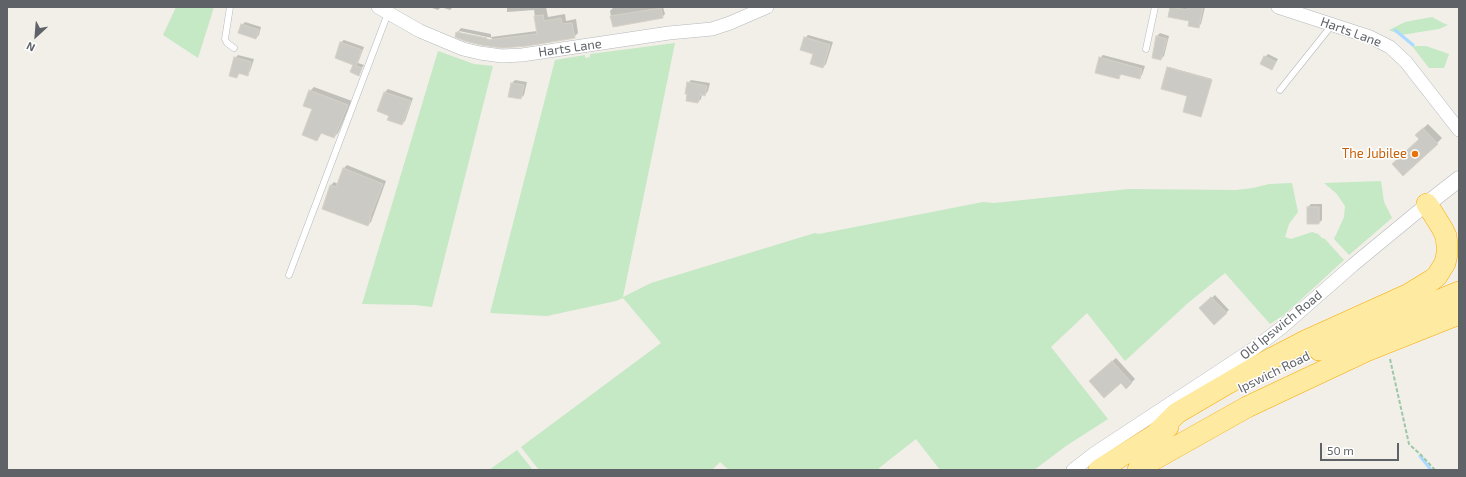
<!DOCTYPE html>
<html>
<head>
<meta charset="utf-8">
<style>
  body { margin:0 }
  #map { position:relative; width:1466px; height:477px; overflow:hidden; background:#f1efe8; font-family:"Exo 2",sans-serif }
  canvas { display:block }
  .frame { position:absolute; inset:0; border:8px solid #5f6368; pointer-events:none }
  .north { position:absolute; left:16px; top:16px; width:40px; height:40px; -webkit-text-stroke:3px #fff; paint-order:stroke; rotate:206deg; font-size:11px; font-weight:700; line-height:16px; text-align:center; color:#5f6368 }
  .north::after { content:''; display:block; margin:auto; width:14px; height:18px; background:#5f6368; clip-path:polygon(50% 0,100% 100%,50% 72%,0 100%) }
  .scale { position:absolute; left:1320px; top:443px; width:79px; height:18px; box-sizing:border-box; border:2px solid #5f6368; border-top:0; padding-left:5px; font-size:12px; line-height:14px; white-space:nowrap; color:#5f6368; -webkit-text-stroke:3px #fff; paint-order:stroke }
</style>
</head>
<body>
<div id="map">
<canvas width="1466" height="477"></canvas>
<div class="frame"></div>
<div class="north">N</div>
<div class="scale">50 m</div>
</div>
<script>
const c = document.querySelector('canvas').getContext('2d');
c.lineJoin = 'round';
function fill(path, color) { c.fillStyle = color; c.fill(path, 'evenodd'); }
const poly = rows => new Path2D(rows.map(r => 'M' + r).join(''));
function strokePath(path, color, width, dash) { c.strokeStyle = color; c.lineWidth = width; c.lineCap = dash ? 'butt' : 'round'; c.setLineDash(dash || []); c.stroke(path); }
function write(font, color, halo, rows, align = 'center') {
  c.font = font + ' "Exo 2",sans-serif'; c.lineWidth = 3; c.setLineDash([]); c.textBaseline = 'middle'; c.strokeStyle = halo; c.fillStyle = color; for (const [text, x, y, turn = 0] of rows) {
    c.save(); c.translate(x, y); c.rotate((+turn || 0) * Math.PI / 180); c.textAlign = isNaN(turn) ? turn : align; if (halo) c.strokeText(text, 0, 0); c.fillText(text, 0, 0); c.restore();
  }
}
fill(poly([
  [176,7,214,7,198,58,163,35],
  [1432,17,1443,23,1448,25,1439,29,1401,35,1389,30,1405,22],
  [675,43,623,297,651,283,815,233,819,234,983,202,994,203,1129,189,1236,190,1253,188,1269,184,1292,183,1298,212,1289,224,1285,237,1291,239,1312,232,1318,234,1322,238,1325,239,1344,260,1284,315,1270,324,1225,273,1188,303,1125,361,1087,313,1051,347,1108,419,1066,446,1034,470,940,470,916,439,879,468,880,470,729,470,720,462,712,470,539,470,521,447,661,343,623,298,616,301,547,316,490,313,555,60,585,55,585,58,590,57,590,54],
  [1412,46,1426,46,1449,54,1444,68,1429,68],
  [438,51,474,64,493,66,432,307,415,305,362,304],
  [1381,181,1384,202,1392,218,1349,255,1334,239,1344,217,1345,206,1336,193,1324,183],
  [517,450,533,470,489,470]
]), '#c5e8c5');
fill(poly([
  [429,7,441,7,438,10],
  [441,7,453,7,450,10],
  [507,7,546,7,548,17,565,14,566,21,576,19,578,33,574,37,519,46,502,47,482,44,466,40,456,36,457,33,461,28,491,34,491,37,537,31,534,10,507,12],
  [459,31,492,38,492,40,461,34],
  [614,7,663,7,665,14,662,17,613,26,610,11],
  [1171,7,1205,7,1201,24,1198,27,1190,20,1169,16],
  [245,22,261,27,259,35,256,38,242,25],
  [1160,33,1169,36,1164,56,1161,59,1153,57,1157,36],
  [808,35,833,42,826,64,823,67,805,38],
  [344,40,364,47,358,63,364,65,358,74,355,64,336,57,341,42],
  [1268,54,1278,59,1272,69,1265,57],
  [238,55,254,59,250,71,247,74,240,73,237,77,235,58],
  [1103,55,1145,66,1142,75,1139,78,1122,73,1119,78,1100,58],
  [1169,67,1212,79,1201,116,1168,68],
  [515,80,527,82,524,95,521,98,509,96,512,83],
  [691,80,710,83,708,91,705,95,702,94,701,99,698,102,688,93,688,83],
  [314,87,352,101,338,133,334,137,322,132,317,140,310,91],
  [388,89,413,98,405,121,402,124,390,115,378,111,385,92],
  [1428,124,1442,138,1437,143,1420,139,1416,135],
  [347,165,386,181,371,222,368,225,324,208,331,185,334,182,338,184,344,168],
  [1311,204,1322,204,1322,220,1319,223,1308,207],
  [1215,295,1229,310,1214,323,1201,308],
  [1116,358,1135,379,1126,388,1121,382,1090,381]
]), '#0003');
strokePath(poly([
  [1395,30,1413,45],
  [1420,456,1431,470]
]), '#aadaff', 3);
const building = poly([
  [1170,7,1187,10,1188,7,1203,7,1199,28,1188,26,1189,21,1168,17,1170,7],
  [661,8,663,18,613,27,610,16,661,8],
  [543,15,544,21,561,18,562,24,572,23,575,38,527,46,502,48,481,45,465,41,455,37,456,32,487,38,487,40,537,34,534,16,543,15],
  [241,24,259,30,256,39,238,33,241,24],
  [1156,36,1167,39,1161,60,1152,58,1156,36],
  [804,37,830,45,823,68,810,64,813,54,800,50,804,37],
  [340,42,362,50,356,66,362,68,359,76,350,72,353,65,335,58,340,42],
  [1264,56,1276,62,1272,70,1260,64,1264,56],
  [234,57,251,62,248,76,238,73,237,78,229,76,234,57],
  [1099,57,1142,69,1140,79,1120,74,1119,79,1095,73,1099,57],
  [1167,67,1212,80,1201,117,1183,112,1187,96,1161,89,1167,67],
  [687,82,707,86,705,96,700,94,698,103,686,101,687,94,685,94,687,82],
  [511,83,524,85,521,99,508,97,511,83],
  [309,90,348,105,334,138,321,133,317,141,302,135,312,109,303,106,309,90],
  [384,92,411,101,402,125,387,120,389,116,377,111,384,92],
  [1423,128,1438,144,1403,176,1392,164,1419,139,1415,135,1423,128],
  [343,168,383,184,370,217,371,217,368,226,322,209,330,185,336,187,343,168],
  [1307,207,1319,207,1319,224,1307,224,1307,207],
  [1211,297,1227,313,1214,325,1199,308,1211,297],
  [1112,361,1132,383,1126,389,1121,383,1104,398,1089,381,1112,361]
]);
fill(building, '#cccac5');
strokePath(building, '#d6d1c6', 1);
const service = poly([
  [230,7,225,39,227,43,234,48],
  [1146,49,1155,7],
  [1280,90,1332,25],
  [289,275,388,13]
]);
const minor = poly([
  [378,7,420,31,463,49,480,53,502,56,522,55,669,33,712,29,730,23,767,7],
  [1278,7,1370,37,1390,47,1406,62,1459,130],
  [1073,470,1095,453,1256,347,1281,328,1353,265,1427,204]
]);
const tertiary = poly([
  [1427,204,1459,179]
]);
const trunk = poly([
  [1319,350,1459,292],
  [1156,434,1177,413,1261,364,1305,341,1409,294,1432,280,1437,276,1445,263,1447,254,1447,245,1446,236,1442,228,1427,204],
  [1099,470,1168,427],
  [1138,470,1151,461,1247,407,1366,351,1459,314]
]);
strokePath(service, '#b5b8bc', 7);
strokePath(minor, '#b5b8bc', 14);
strokePath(tertiary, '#b5b8bc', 17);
strokePath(trunk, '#f9ab00', 22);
strokePath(poly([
  [1390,359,1409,444,1421,455,1435,470]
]), '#9cc7a9', 2, [4, 2]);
strokePath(service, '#fff', 6);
strokePath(minor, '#fff', 13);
strokePath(tertiary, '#fff', 16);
strokePath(trunk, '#feeaa1', 21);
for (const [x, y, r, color] of [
  [1415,154,4,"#e8710a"]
]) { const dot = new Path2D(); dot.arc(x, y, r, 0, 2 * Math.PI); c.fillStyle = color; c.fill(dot); strokePath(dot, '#fff', 1.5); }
write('13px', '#5f6368', '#fff', [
  ["Harts Lane",1351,32,20],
  ["Harts Lane",570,48,-8],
  ["Old Ipswich Road",1281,325,-39],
  ["Ipswich Road",1274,372,-26]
]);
write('13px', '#c56008', '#fff', [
  ["The Jubilee",1407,154]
], 'right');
</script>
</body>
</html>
